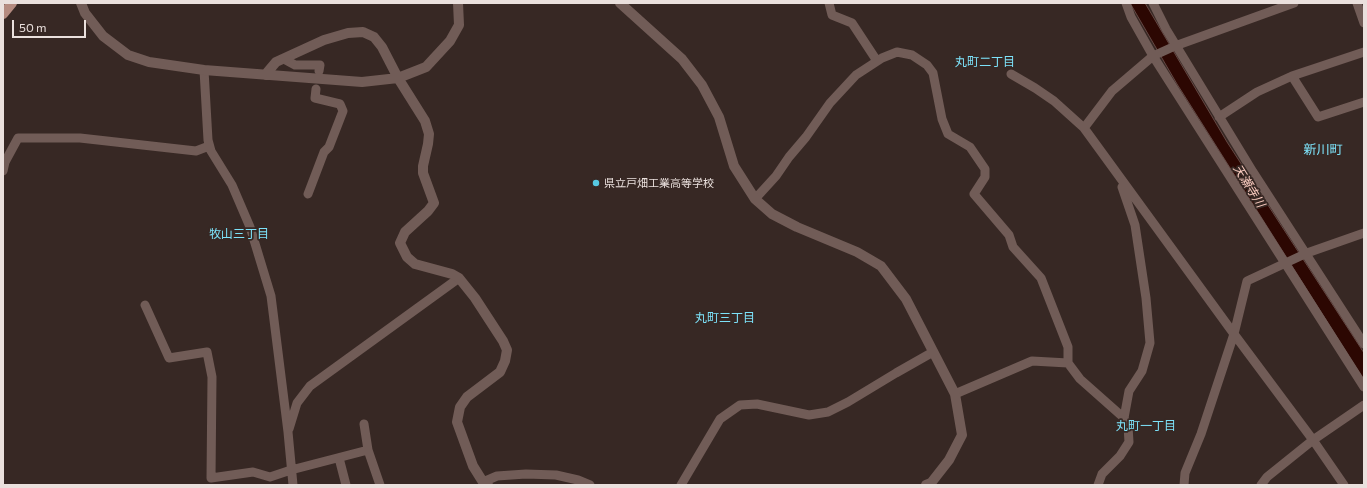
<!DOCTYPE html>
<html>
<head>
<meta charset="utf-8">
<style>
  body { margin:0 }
  #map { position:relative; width:1367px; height:488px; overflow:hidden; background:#372824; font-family:Commissioner,sans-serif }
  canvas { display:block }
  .frame { position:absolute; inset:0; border:4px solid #eae0dd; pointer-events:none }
  .scale { position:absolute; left:12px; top:20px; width:74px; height:18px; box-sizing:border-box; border:2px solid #eae0dd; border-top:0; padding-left:5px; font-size:12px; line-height:14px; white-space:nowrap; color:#eae0dd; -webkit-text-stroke:3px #372824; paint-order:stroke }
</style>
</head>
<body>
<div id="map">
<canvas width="1367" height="488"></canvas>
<div class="frame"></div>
<div class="scale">50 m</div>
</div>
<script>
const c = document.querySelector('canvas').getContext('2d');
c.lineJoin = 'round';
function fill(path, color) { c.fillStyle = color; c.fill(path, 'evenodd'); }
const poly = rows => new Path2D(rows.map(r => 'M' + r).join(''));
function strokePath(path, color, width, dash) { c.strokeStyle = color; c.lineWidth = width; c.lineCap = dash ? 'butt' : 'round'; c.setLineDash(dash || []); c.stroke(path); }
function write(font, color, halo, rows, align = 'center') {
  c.font = font + ' Commissioner,"Noto Sans JP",sans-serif'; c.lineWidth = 3.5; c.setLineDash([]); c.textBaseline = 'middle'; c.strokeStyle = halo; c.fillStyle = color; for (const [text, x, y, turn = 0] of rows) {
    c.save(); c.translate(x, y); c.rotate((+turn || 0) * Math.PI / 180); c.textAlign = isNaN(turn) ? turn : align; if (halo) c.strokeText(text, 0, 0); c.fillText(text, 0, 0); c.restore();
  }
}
const water = poly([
  [1130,3,1145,3,1227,142,1364,353,1364,380,1177,84,1130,3]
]);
fill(water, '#2c0702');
strokePath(water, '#654844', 1);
strokePath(poly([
  [829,3,832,15,852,23,877,61],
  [1126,3,1131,17,1153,56,1364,387],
  [1153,3,1166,29,1253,172,1364,344],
  [1357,3,1364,23],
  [1364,52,1292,76,1318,117,1364,102],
  [284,59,295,65,320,65,319,71],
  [204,70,208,140,211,151,232,185,250,227,271,296,288,432,293,485],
  [1011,74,1035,88,1054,101,1084,128,1234,334,1313,440,1344,485],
  [1219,117,1257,92,1292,76],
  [1084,128,1112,91,1153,56,1175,46,1294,3],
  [3,171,5,162,18,138,80,138,196,151,209,146],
  [1122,187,1135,225,1146,298,1150,343,1142,371,1129,391,1124,418],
  [308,194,324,152,329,147,343,111,340,104,315,98,316,89],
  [755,199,776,176,789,157,806,137,830,103,856,75,882,58,897,52,912,55,927,65,933,73,942,119,948,134,970,147,985,169,985,177,974,194,1009,235,1013,247,1041,278,1068,347,1068,363],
  [145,305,169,358,207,352,212,377,211,478,253,472,270,477,291,470,368,450,364,424],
  [955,394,1032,361,1068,363,1080,379,1124,418,1128,426,1129,442,1120,456,1102,474,1098,485],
  [289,429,297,403,310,386,459,278],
  [368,450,380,485],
  [339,458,346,485],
  [483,482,497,476,526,474,556,475,578,480,590,485],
  [681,485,720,419,740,405,757,404,809,415,828,412,848,402,896,373,933,352],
  [1184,485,1185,473,1201,434,1234,334,1247,281,1307,253,1364,233],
  [1261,485,1267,477,1313,440,1364,405]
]), '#715c57', 9);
strokePath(poly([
  [81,3,85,13,103,36,128,55,149,62,204,70,362,82,398,78,426,67,450,41,459,25,458,3],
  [620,3,682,59,702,85,719,117,734,166,755,199,772,214,797,227,857,252,881,266,906,299,955,394,962,435,949,460,931,483,926,485],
  [265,75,276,62,324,40,348,33,363,32,374,37,382,47,398,78,425,121,429,134,428,144,423,166,423,173,434,203,428,211,405,232,400,243,407,257,415,264,452,274,459,278,475,298,503,341,507,350,505,361,500,372,467,397,460,407,457,422,473,466,483,482,488,485]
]), '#715c57', 10);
strokePath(poly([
  [3,14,12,3]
]), '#b58b80', 10);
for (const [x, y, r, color] of [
  [596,183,4,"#57c9e2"]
]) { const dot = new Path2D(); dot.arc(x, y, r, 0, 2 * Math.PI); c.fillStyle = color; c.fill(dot); strokePath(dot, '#372824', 1.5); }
write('11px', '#eae0dd', '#372824', [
  ["県立戸畑工業高等学校",604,183]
], 'left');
write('12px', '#7de2f9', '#372824', [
  ["丸町二丁目",985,62],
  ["牧山三丁目",239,234],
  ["丸町三丁目",725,318],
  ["丸町一丁目",1146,426]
]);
write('italic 12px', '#fdcec2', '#372824', [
  ["天瀬寺川",1249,186,58]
]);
write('13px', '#7de2f9', '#372824', [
  ["新川町",1323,150]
]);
</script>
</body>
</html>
